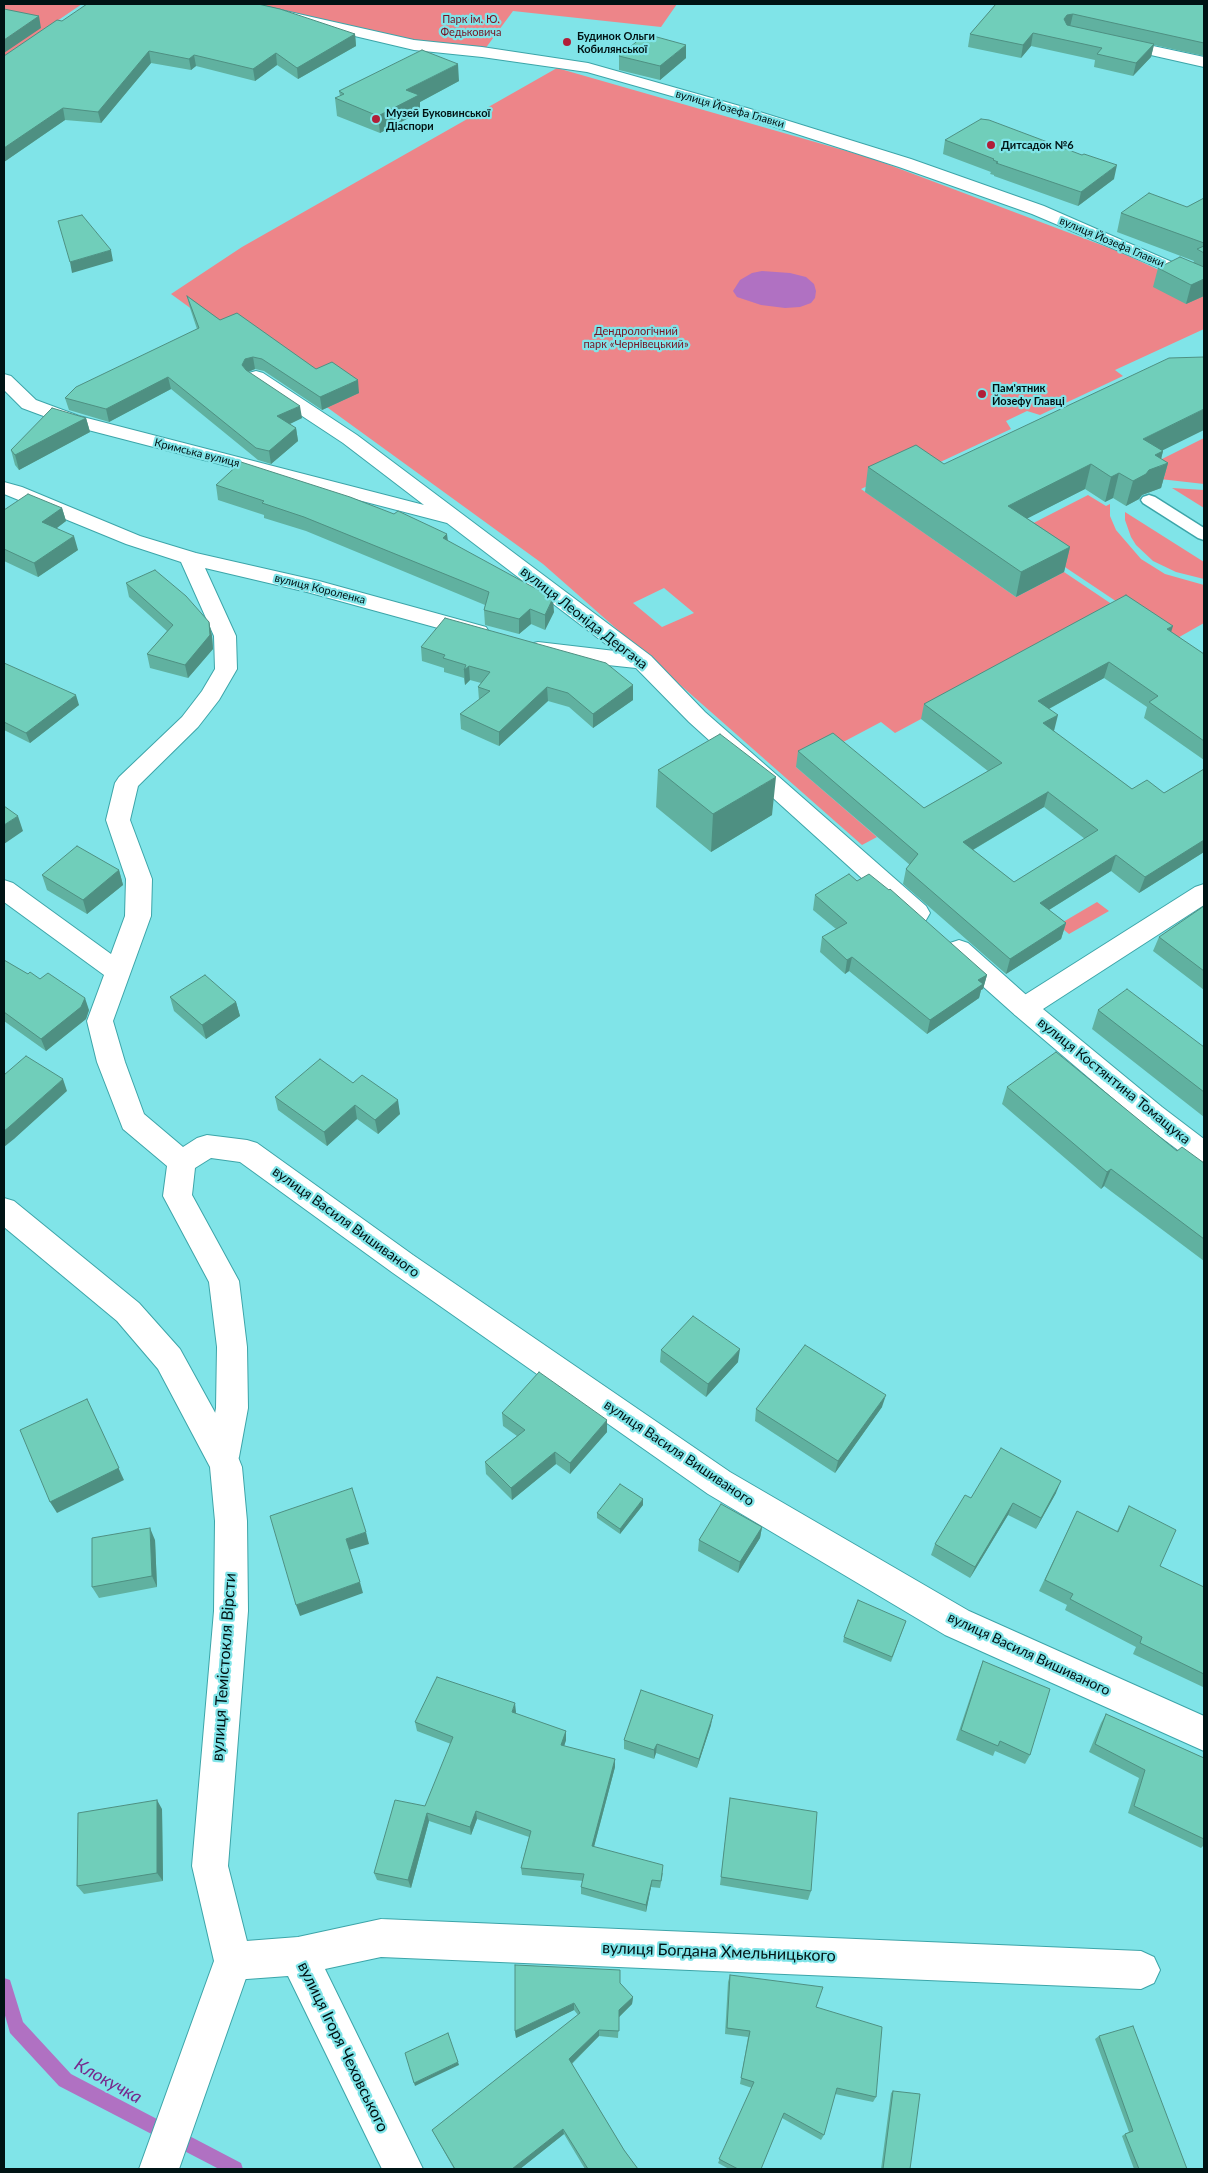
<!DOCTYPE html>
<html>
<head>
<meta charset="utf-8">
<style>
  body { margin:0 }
  #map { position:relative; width:1208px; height:2173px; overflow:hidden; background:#80e4e8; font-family:Lato,sans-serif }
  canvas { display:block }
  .frame { position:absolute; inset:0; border:5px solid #001314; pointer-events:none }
</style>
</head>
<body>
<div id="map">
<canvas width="1208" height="2173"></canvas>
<div class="frame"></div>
</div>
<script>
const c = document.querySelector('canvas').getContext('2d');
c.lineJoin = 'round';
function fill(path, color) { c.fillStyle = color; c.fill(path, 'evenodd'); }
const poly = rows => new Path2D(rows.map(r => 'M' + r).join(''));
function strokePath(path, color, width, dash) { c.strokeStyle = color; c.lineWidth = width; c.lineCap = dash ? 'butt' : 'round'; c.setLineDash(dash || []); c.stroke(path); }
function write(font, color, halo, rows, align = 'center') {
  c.font = font + ' Lato,sans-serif'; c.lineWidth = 4.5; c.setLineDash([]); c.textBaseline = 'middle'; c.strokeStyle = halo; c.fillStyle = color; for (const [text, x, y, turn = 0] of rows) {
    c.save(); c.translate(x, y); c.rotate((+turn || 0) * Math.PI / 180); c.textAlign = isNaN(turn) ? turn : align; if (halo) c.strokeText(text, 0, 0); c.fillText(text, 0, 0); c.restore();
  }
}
fill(poly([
  [4,4,82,4,4,57],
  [250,4,677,4,661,27,513,11,485,49,419,42],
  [557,68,871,158,1120,252,1204,291,1204,329,1115,370,1123,376,1040,415,1027,411,1006,421,1011,429,921,471,912,465,861,489,1016,597,1064,572,1122,611,895,733,881,722,796,767,877,837,862,845,543,564,171,294,242,247],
  [664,588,694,613,662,627,633,603],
  [1204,438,1204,484,1160,479,1165,476,1148,466],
  [1172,488,1204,490,1204,508],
  [1088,495,1106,506,1110,504,1110,516,1116,530,1141,559,1165,574,1204,585,1204,623,1174,640,1014,533],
  [1125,512,1204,562,1204,579,1176,572,1153,561,1136,545,1131,537,1125,520],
  [1097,902,1109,911,1069,934,1058,925]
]), '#ed8589');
fill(poly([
  [762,271,790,273,806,277,814,284,816,291,815,298,811,303,800,307,785,308,761,305,737,297,733,291,740,280,752,273]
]), '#b071c2');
fill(poly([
  [4,1978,10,1980,23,2022,71,2074,241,2163,243,2169,219,2169,59,2086,10,2033,4,2012,4,1978]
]), '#b071c2');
const pedestrian = poly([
  [1149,495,1155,497,1204,528,1204,540,1198,538,1143,503,1141,500,1143,497,1149,495]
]);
const minor = poly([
  [229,4,254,4,414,40,482,47,588,63,747,108,911,159,1044,206,1204,276,1204,287,1032,214,899,167,735,114,587,72,482,57,414,50,236,8,231,7,229,4],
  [1116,38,1204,57,1204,67,1111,46,1108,43,1111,40,1116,38],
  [256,371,263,373,357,435,651,656,705,712,926,906,930,913,926,920,917,922,908,920,689,722,636,668,551,659,530,654,527,649,530,644,538,642,615,651,447,523,65,424,22,408,4,390,4,374,11,376,36,400,79,416,424,505,343,443,249,381,246,377,249,373,256,371],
  [4,482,22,487,140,536,196,553,319,581,486,627,489,632,486,637,478,639,307,592,205,568,236,636,237,669,219,700,198,727,138,786,130,820,152,879,151,916,113,1021,125,1062,144,1114,183,1147,197,1138,207,1135,247,1140,257,1143,413,1255,730,1472,969,1611,1204,1716,1204,1751,945,1635,708,1494,393,1273,240,1162,211,1158,195,1168,192,1195,239,1281,247,1347,248,1408,239,1457,234,1467,223,1472,212,1467,207,1457,216,1408,217,1347,209,1282,163,1196,167,1166,123,1129,97,1062,87,1021,104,975,4,902,4,880,13,883,111,954,125,916,126,879,106,820,115,783,119,777,182,717,202,691,215,669,214,636,181,562,126,544,4,494,4,482],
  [959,940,968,943,1033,1001,1037,1008,1033,1015,1024,1018,1015,1015,950,957,946,950,950,943,959,940],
  [381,1919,1141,1951,1154,1957,1160,1970,1154,1983,1141,1989,381,1957,325,1969,423,2169,382,2169,288,1976,233,1980,220,1974,214,1961,220,1948,233,1942,298,1937,381,1919]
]);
const tertiary = poly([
  [1204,884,1204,905,1043,1009,1162,1107,1204,1139,1204,1165,1194,1162,1142,1123,1015,1015,1011,1008,1015,1001,1195,887,1204,884],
  [4,1198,14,1201,139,1303,180,1349,234,1447,242,1467,247,1521,248,1611,228,1866,252,1961,179,2169,139,2169,214,1961,192,1866,214,1611,215,1521,210,1467,158,1369,117,1321,4,1227,4,1198]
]);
strokePath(pedestrian, '#3ca5a9', 3);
strokePath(minor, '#3ca5a9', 2);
strokePath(tertiary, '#3ca5a9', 2);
fill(pedestrian, '#fff');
fill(minor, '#fff');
fill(tertiary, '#fff');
fill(poly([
  [996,4,1204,4,1204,56,1154,45,1151,57,1133,76,1094,67,1095,60,1031,46,1021,58,968,47,970,34],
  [62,21,355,34,356,46,298,79,277,65,255,81,196,66,191,70,151,63,101,123,65,120,4,162,4,56],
  [619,56,686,58,660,80,619,70],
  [459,81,420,102,420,112,380,133,337,116,335,98,340,96,339,91],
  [945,140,1114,179,1078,206,994,176,994,175,990,174,991,172,943,154],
  [1204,198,1204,296,1186,304,1153,287,1158,268,1193,263,1194,261,1117,232,1121,213,1187,207],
  [187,296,220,320,316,369,359,393,322,410,264,371,255,369,248,372,302,418,290,424,296,428,298,441,271,464,258,460,171,389,109,422,69,410,65,398,197,329,190,308],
  [86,418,90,432,19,470,15,465,11,450],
  [1163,451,1161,459,1168,463,1161,488,1142,495,1139,499,1126,506,1113,498,1105,502,1085,489,1027,518,1070,547,1064,572,1016,597,865,492,868,467,944,464],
  [216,485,448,541,554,612,545,630,531,624,519,634,485,625,484,610,485,605,306,531,264,518,264,515,218,500],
  [62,508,66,521,57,528,78,550,38,577,4,561,4,510],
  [126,583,209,622,212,636,213,649,188,678,150,668,147,654,167,631,129,597],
  [1171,632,1204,654,1204,760,1144,718,1147,707,1104,678,1049,709,1053,731,1132,789,1164,793,1204,769,1204,852,1139,893,1111,871,1049,910,1066,923,1061,939,1006,974,903,884,906,869,910,865,796,767,798,751,924,808,988,771,921,719,924,704],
  [1044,807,1085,839,1014,882,973,850],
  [421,647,633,685,633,700,593,728,569,707,548,701,499,746,461,729,460,714,479,700,478,687,481,683,470,680,465,685,464,678,444,672,444,668,422,661],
  [4,663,79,705,30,743,4,730],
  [658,770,772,815,711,852,656,807],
  [119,870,123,885,87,914,47,890,42,875],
  [857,881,987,975,983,989,981,990,979,998,927,1034,849,971,845,974,820,952,822,937,836,929,813,910,815,895],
  [1204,906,1204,990,1153,951,1159,937],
  [4,960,89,1010,86,1019,46,1051,4,1021],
  [170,997,236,1002,240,1016,206,1039,174,1011],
  [1098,1010,1204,1047,1204,1117,1092,1029],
  [353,1083,400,1114,378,1134,357,1119,327,1146,278,1110,275,1097],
  [1007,1087,1177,1151,1204,1163,1204,1261,1104,1186,1101,1189,1002,1104],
  [661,1350,738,1362,706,1397,660,1362],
  [882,1407,835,1473,755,1421,756,1409],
  [502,1413,607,1432,570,1474,556,1464,512,1500,486,1474,485,1462,517,1436,503,1426],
  [1056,1493,1036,1529,1008,1515,970,1578,931,1555,935,1544,971,1498],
  [643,1505,620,1534,597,1518,597,1513],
  [1129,1506,1160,1566,1204,1587,1204,1685,1203,1687,1133,1654,1136,1647,1065,1610,1067,1605,1039,1591,1077,1511,1117,1531],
  [762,1527,760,1538,738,1573,698,1551,699,1540],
  [155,1540,157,1587,99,1598,92,1587],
  [906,1621,891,1662,843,1642,844,1637],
  [983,1661,1030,1755,1025,1764,995,1751,993,1756,956,1740,979,1671],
  [516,1712,515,1714,566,1731,566,1740,564,1746,615,1759,615,1767,594,1847,663,1873,660,1888,651,1887,646,1912,581,1894,581,1887,583,1881,522,1875,521,1868,529,1837,477,1819,471,1835,429,1821,411,1888,377,1880,374,1873,425,1806,451,1744,417,1731,415,1722],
  [1106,1714,1204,1758,1204,1845,1201,1848,1128,1813,1139,1778,1089,1752,1101,1723],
  [711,1725,697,1768,656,1753,654,1759,624,1749,624,1740],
  [730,1798,811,1891,808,1900,720,1885],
  [162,1809,163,1881,84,1894,77,1886],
  [730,1975,816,2007,876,2097,873,2102,835,2094,824,2135,821,2140,782,2118,761,2169,729,2169,718,2163,752,2088,740,2084,748,2037,725,2034,728,1982],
  [620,1983,633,1997,632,2004,619,2017,618,2038,599,2036,572,2064,624,2150,638,2169,585,2169,564,2134,520,2169,454,2169,432,2130,578,2015,574,2010,516,2038,515,2031],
  [1099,2036,1187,2169,1134,2169,1122,2136,1125,2134,1129,2132,1095,2039],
  [893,2091,910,2169,881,2169,891,2093]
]), '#60b1a0');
fill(poly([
  [1073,14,1070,27,1065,28,1064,19,1067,15],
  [39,16,41,28,4,53,4,40],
  [1033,33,1031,46,1021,58,1023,45],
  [355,34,356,46,298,79,297,68],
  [1154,44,1151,57,1133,76,1136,63],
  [686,45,686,58,660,80,660,66],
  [149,51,151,63,101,123,98,112],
  [276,53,277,65,255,81,253,69],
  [194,55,196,66,191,70,189,59],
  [458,64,459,81,420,102,420,112,380,133,378,116,406,90],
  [63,108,65,120,4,162,4,148],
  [1117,165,1114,179,1078,206,1081,192],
  [111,250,113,261,72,273,70,262],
  [1204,279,1204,296,1186,304,1191,285],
  [253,357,255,369,248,372,242,365,245,359],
  [168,377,171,389,109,422,106,409],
  [358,380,359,393,322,410,320,397],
  [300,406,302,418,279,429,277,416],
  [1204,409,1204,430,1137,463,1143,439],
  [86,418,90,432,19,470,15,455],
  [296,428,298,441,271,464,269,451],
  [1163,451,1159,467,1168,463,1161,488,1142,495,1139,499,1126,506,1133,481,1155,455],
  [1091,464,1085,489,1003,531,1008,506],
  [1119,473,1113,498,1105,502,1111,477],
  [62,508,66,521,46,536,42,522],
  [447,534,449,549,443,538],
  [74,536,78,550,38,577,34,563],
  [1070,547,1064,572,1016,597,1021,572],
  [553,598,554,612,545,630,545,615],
  [530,609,531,624,519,634,519,619],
  [209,622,212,636,213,649,188,678,185,665],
  [1173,626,1168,642,1167,629],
  [1109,662,1104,678,1034,717,1038,701],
  [469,666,470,680,465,685,464,670],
  [633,685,633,700,593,728,593,714],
  [547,687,548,701,499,746,499,732],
  [76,695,79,705,30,743,26,733],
  [1058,715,1054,731,1039,739,1043,723],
  [776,777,772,815,711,852,713,814],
  [1048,792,1044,807,959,858,963,842],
  [18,816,23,831,4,844,4,825],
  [1204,840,1204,852,1139,893,1145,877],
  [1116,855,1111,871,1036,918,1040,903],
  [119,870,123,885,87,914,83,900],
  [1066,923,1061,939,1006,974,1010,959],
  [852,957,849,971,845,974,847,960],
  [987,975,983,989,981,990,979,998,927,1034,930,1020,978,980],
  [85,998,89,1010,86,1019,46,1051,41,1039],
  [236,1002,240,1016,206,1039,202,1025],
  [63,1079,67,1091,14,1139,4,1147,4,1131],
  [398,1100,400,1114,378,1134,375,1120],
  [355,1105,357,1119,327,1146,324,1132],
  [1111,1169,1104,1186,1101,1189,1107,1172],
  [740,1349,738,1362,706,1397,708,1384],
  [886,1395,882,1407,835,1473,838,1461],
  [87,1399,124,1480,57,1513,50,1502],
  [607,1420,607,1432,570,1474,570,1463],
  [555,1452,556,1464,512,1500,511,1488],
  [1061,1481,1056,1493,1036,1529,1041,1518],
  [643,1499,643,1505,620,1534,620,1529],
  [1013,1503,1008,1515,970,1578,975,1567],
  [762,1527,760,1538,738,1573,740,1562],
  [150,1528,155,1540,157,1587,152,1576],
  [366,1532,369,1544,349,1550,346,1539],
  [360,1582,363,1593,300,1616,296,1605],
  [515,1703,516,1712,513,1721,512,1712],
  [713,1715,711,1725,697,1768,699,1759],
  [566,1731,566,1740,562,1753,561,1745],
  [657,1744,656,1753,654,1759,654,1750],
  [615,1759,615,1767,592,1854,592,1846],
  [157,1800,162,1809,163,1881,157,1873],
  [476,1811,477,1819,471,1835,470,1827],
  [427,1813,429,1821,411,1888,408,1880],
  [652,1880,651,1887,646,1912,646,1905],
  [633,1997,632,2004,619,2017,619,2010],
  [574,2003,574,2010,516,2038,515,2031],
  [599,2030,599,2036,569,2066,569,2059],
  [458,2062,459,2065,415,2086,414,2083],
  [563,2129,564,2134,520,2169,512,2169]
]), '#4e9082');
const building = poly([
  [87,4,258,4,280,9,355,34,297,68,276,53,253,69,194,55,189,59,149,51,98,112,63,108,4,148,4,56,57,20,62,21,87,4],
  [996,4,1204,4,1204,43,1073,14,1067,15,1064,19,1067,25,1154,44,1136,63,1097,54,1102,48,1033,33,1023,45,970,34,996,4],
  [4,9,39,16,4,40,4,9],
  [646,34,686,45,660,66,619,56,646,34],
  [422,50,458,64,406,90,419,95,378,116,335,98,344,94,339,91,422,50],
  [981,119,989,120,1082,155,1084,154,1117,165,1081,192,996,163,998,162,993,160,994,159,945,140,981,119],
  [1149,193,1187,207,1204,198,1204,243,1121,213,1149,193],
  [82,215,111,250,70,262,58,221,82,215],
  [1204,246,1204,253,1197,249,1204,246],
  [1180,257,1204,267,1204,279,1191,285,1158,268,1180,257],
  [187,296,220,320,237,313,316,369,332,362,358,380,320,397,262,359,253,357,245,359,242,365,246,370,300,406,277,416,296,428,269,451,256,448,168,377,106,409,65,398,76,387,199,328,187,296],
  [1204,357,1204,409,1143,439,1163,451,1155,455,1168,463,1149,470,1146,474,1133,481,1119,473,1111,477,1091,464,1008,506,1070,547,1021,572,868,467,916,445,944,464,1169,358,1204,357],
  [52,408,86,418,15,455,11,450,52,408],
  [241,462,350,497,394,514,398,511,447,534,443,538,553,598,545,615,530,609,519,619,484,610,489,592,304,517,262,503,264,501,216,485,241,462],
  [28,494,62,508,42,522,74,536,34,563,4,549,4,510,28,494],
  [155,570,186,596,209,622,210,635,185,665,147,654,173,625,126,583,155,570],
  [1126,595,1173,626,1167,629,1204,654,1204,741,1149,702,1158,696,1109,662,1038,701,1058,715,1043,723,1132,789,1147,780,1164,793,1204,769,1204,840,1145,877,1116,855,1040,903,1066,923,1010,959,906,869,918,854,798,751,833,733,924,808,1002,763,924,704,1126,595],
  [1048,792,1098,830,1014,882,963,842,1048,792],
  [445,618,606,663,633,685,593,714,568,693,547,687,499,732,460,714,490,691,478,687,490,672,469,666,464,670,466,665,443,658,445,655,421,647,445,618],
  [4,663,76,695,26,733,4,722,4,663],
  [720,734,776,777,713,814,658,770,720,734],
  [4,806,18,816,4,825,4,806],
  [77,846,119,870,83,900,42,875,77,846],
  [849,874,857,881,869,874,889,890,890,889,987,975,978,980,983,984,930,1020,852,957,847,960,822,937,847,923,815,895,849,874],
  [1204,906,1204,971,1159,937,1204,906],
  [4,960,28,974,30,972,40,979,48,973,85,998,81,1007,41,1039,4,1012,4,960],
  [205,975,236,1002,202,1025,170,997,205,975],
  [1127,989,1204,1047,1204,1092,1098,1010,1127,989],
  [1056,1052,1177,1151,1182,1147,1204,1163,1204,1239,1111,1169,1107,1172,1007,1087,1056,1052],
  [26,1056,63,1079,9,1127,4,1131,4,1075,26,1056],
  [320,1059,353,1083,362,1075,398,1100,375,1120,355,1105,324,1132,275,1097,320,1059],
  [693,1316,740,1349,708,1384,661,1350,693,1316],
  [805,1345,886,1395,838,1461,756,1409,805,1345],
  [539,1372,607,1420,570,1463,555,1452,511,1488,485,1462,525,1430,502,1413,539,1372],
  [87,1399,119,1468,50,1502,20,1430,87,1399],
  [1001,1448,1061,1481,1041,1518,1013,1503,975,1567,935,1544,965,1495,971,1498,1001,1448],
  [620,1484,643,1499,620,1529,597,1513,620,1484],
  [352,1488,366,1532,346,1539,360,1582,296,1605,270,1516,352,1488],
  [721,1504,762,1527,740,1562,699,1540,721,1504],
  [1129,1506,1176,1530,1160,1566,1204,1587,1204,1674,1140,1643,1142,1637,1070,1599,1073,1594,1045,1580,1077,1511,1118,1532,1129,1506],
  [150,1528,152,1576,92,1587,92,1538,150,1528],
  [858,1600,906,1621,892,1657,844,1637,858,1600],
  [983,1661,1050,1689,1030,1755,1000,1741,998,1746,961,1730,983,1661],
  [437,1677,515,1703,512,1712,566,1731,561,1745,615,1759,592,1846,663,1865,661,1881,652,1880,646,1905,581,1887,584,1874,521,1868,531,1831,476,1811,470,1827,427,1813,408,1880,374,1873,395,1800,425,1806,453,1737,415,1722,437,1677],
  [641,1690,713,1715,699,1759,657,1744,654,1750,624,1740,641,1690],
  [1106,1714,1204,1758,1204,1839,1134,1806,1145,1770,1095,1744,1106,1714],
  [730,1798,817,1812,811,1891,721,1877,730,1798],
  [157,1800,157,1873,77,1886,78,1813,157,1800],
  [515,1965,620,1970,620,1983,633,1997,619,2010,619,2031,599,2030,569,2059,624,2150,638,2169,588,2169,563,2129,512,2169,455,2169,432,2130,580,2013,574,2003,515,2031,515,1965],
  [730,1975,823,1987,816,2007,882,2027,876,2097,837,2088,824,2135,784,2113,761,2169,738,2169,719,2159,754,2082,741,2078,750,2031,727,2028,730,1975],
  [1133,2026,1187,2169,1139,2169,1125,2134,1133,2131,1099,2036,1133,2026],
  [448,2033,458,2062,414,2083,405,2053,448,2033],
  [893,2091,920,2094,910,2169,883,2169,893,2091]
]);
fill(building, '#70ceba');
strokePath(building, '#4e9082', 1);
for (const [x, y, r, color] of [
  [567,42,5,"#b11e38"],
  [376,119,5,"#b11e38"],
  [991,145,5,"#b11e38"],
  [982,394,5,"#b11e38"]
]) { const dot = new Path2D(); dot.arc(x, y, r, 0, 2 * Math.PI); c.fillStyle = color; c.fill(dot); strokePath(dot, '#80e4e8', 2); }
write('11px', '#771323', '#80e4e8', [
  ["Парк ім. Ю.",471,19],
  ["Федьковича",471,32],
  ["Дендрологічний",636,331],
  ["парк «Чернівецький»",636,344]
]);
write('bold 11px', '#001314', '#80e4e8', [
  ["Будинок Ольги",577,36],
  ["Кобилянської",577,49],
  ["Музей Буковинської",386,113],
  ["Діаспори",386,126],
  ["Дитсадок №6",1001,145],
  ["Пам'ятник",992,388],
  ["Йозефу Главці",992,401]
], 'left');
write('11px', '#001314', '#80e4e8', [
  ["вулиця Йозефа Главки",730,109,16],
  ["вулиця Йозефа Главки",1112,242,23],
  ["Кримська вулиця",197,453,14],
  ["вулиця Короленка",320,589,14]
]);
write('14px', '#001314', '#80e4e8', [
  ["вулиця Леоніда Дергача",584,618,38],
  ["вулиця Костянтина Томащука",1114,1081,39],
  ["вулиця Василя Вишиваного",346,1222,36],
  ["вулиця Василя Вишиваного",679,1453,34],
  ["вулиця Василя Вишиваного",1029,1654,25]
]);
write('16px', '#001314', '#80e4e8', [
  ["вулиця Темістокля Вірсти",224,1667,-86],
  ["вулиця Богдана Хмельницького",719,1952,2],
  ["вулиця Ігоря Чеховського",343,2047,64]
]);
write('italic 18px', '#77298c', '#80e4e8', [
  ["Клокучка",108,2081,29]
]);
</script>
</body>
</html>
